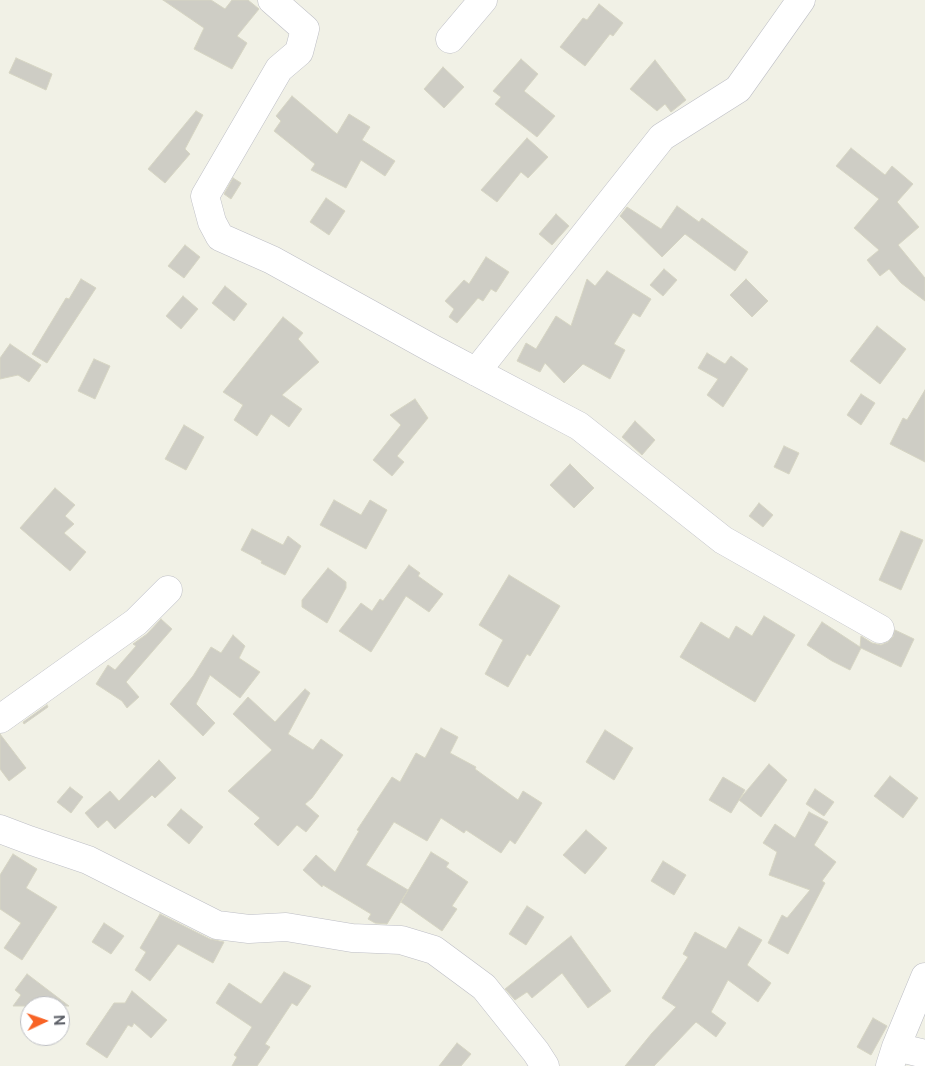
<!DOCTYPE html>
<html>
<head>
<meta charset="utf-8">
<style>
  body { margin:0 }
  #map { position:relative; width:925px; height:1066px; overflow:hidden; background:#f1f1e6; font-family:"Public Sans",sans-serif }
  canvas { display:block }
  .north { position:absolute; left:20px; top:996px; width:50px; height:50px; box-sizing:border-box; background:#fff; border:1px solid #bebfc3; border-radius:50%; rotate:87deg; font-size:14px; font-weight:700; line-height:20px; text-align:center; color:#5d6068 }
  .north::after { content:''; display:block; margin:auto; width:18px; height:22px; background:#f86325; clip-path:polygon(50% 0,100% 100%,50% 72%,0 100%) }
</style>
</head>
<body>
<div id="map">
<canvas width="925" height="1066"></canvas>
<div class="north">N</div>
</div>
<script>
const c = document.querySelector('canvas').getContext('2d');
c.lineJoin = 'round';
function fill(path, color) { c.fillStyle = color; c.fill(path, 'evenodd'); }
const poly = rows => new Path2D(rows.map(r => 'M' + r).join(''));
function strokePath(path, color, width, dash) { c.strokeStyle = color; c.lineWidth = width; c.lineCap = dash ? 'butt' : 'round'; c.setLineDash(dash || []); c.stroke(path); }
const building = poly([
  [163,0,211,0,225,9,232,0,248,0,259,9,237,36,247,43,232,69,194,49,204,28,163,0],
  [599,4,623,23,613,36,610,34,585,66,560,47,583,18,587,20,599,4],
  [16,58,52,74,46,90,9,73,16,58],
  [521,59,538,74,524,91,555,116,537,137,495,104,501,97,493,91,521,59],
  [655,60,686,100,671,112,665,104,657,111,630,89,655,60],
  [443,67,464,87,444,108,424,89,443,67],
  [292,96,337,134,349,114,370,127,362,140,395,161,385,176,361,160,346,188,311,170,315,164,274,131,281,121,276,116,292,96],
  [196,111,203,115,185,149,190,154,165,183,148,169,196,111],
  [527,138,548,157,528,178,521,172,497,202,481,190,527,138],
  [851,148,885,175,892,166,913,184,897,202,919,227,898,245,925,278,925,301,901,283,889,269,880,276,867,260,879,250,854,228,879,199,836,166,851,148],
  [233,178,241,183,231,199,224,194,233,178],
  [326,198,345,211,329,235,310,222,326,198],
  [677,206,699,222,702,218,748,252,735,271,685,234,662,257,620,216,627,207,661,229,677,206],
  [556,214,569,226,552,245,539,234,556,214],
  [185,245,200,257,184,278,168,266,185,245],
  [486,257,509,272,496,292,491,289,483,301,478,298,457,323,449,317,454,309,445,301,464,280,469,284,486,257],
  [664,269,677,280,663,296,650,285,664,269],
  [607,271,651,299,640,317,633,313,614,344,625,350,610,379,583,364,564,383,545,363,540,372,517,361,526,343,536,349,556,316,571,326,587,279,595,286,607,271],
  [81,279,96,288,47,363,32,354,66,298,69,299,81,279],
  [746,279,768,301,752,317,730,295,746,279],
  [225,286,247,304,234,321,212,303,225,286],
  [183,296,198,309,181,329,166,316,183,296],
  [283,317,303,333,298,339,319,362,282,395,302,409,289,427,271,414,257,436,234,420,243,405,223,392,283,317],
  [877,326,906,349,880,384,850,361,877,326],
  [10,344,41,365,29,382,18,375,0,379,0,358,10,344],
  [707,353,725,364,731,356,748,369,723,407,707,395,718,379,698,368,707,353],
  [94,359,110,366,95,399,78,391,94,359],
  [925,390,925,462,890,444,903,418,907,420,925,390],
  [861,394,875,403,861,425,847,415,861,394],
  [415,399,428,418,397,456,404,462,392,476,373,460,401,425,390,415,415,399],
  [635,421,655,440,642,455,622,437,635,421],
  [184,425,204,437,186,470,165,459,184,425],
  [784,446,799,453,789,474,774,467,784,446],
  [570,464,594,488,574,508,550,485,570,464],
  [55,488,75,505,65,516,74,524,64,533,86,552,70,571,20,528,55,488],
  [334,500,361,515,370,500,387,510,366,549,320,525,334,500],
  [759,503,773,515,763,527,749,516,759,503],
  [252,529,283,545,288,536,301,546,285,575,261,563,262,561,241,550,252,529],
  [901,531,923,540,901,590,879,580,901,531],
  [409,565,420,573,418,576,443,594,429,612,406,596,371,652,339,631,361,603,372,611,380,599,383,601,409,565],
  [328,568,346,582,346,588,327,623,302,607,302,600,328,568],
  [509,575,560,606,530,656,527,654,508,687,485,674,503,640,479,625,509,575],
  [764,616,795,635,755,702,680,657,701,622,729,639,736,626,752,636,764,616],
  [161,619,172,629,126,682,139,697,127,708,122,701,96,684,108,665,115,670,136,646,133,644,147,634,161,619],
  [822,622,860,647,861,636,872,643,881,645,888,642,893,637,895,630,914,639,901,667,861,648,850,670,832,661,807,645,822,622],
  [233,635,245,646,239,658,260,672,240,698,210,675,196,704,215,723,203,736,170,704,193,676,211,647,221,653,233,635],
  [305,689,310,693,288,734,313,750,321,739,343,755,312,798,305,804,319,816,306,832,297,825,278,846,254,824,260,818,228,791,272,750,233,714,248,697,275,722,305,689],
  [47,705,48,707,24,724,23,722,47,705],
  [441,728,458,737,450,753,476,767,475,769,518,800,523,791,542,803,515,844,510,840,501,853,466,830,464,833,441,818,427,841,394,822,366,865,408,890,387,924,375,923,368,919,371,914,323,885,322,887,303,870,316,855,335,872,359,831,357,830,392,777,400,782,416,753,425,758,441,728],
  [605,730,633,748,614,780,586,762,605,730],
  [0,734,26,768,9,781,0,769,0,734],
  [159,760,176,778,155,798,152,795,115,829,107,820,98,828,85,813,110,791,119,801,159,760],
  [769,764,787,780,761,817,739,800,731,813,709,800,723,777,745,790,739,800,769,764],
  [890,776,918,798,903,818,874,796,890,776],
  [70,787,83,797,71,813,57,802,70,787],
  [815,789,834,802,824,816,806,804,815,789],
  [181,809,203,827,189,844,167,825,181,809],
  [809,812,828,822,814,845,836,862,822,881,825,883,788,954,768,943,782,915,787,918,810,890,769,875,777,852,763,843,775,824,795,838,809,812],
  [586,830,607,848,585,874,563,855,586,830],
  [431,852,449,863,446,867,468,882,452,906,457,909,442,931,401,902,431,852],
  [13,854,37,869,26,888,57,907,22,960,4,948,21,923,0,909,0,875,13,854],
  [663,861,686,875,674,895,651,881,663,861],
  [527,906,544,917,526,945,509,934,527,906],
  [160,914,210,939,224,942,213,963,178,944,150,981,135,970,146,952,140,948,160,914],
  [104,923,124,936,111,954,92,942,104,923],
  [739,927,762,940,747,965,771,983,758,1002,728,980,711,1012,726,1023,716,1037,696,1022,654,1066,625,1066,652,1033,676,1007,662,998,688,957,683,954,695,932,726,949,739,927],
  [571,936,611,991,588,1008,562,973,532,998,527,992,515,1000,505,989,571,936],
  [284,972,311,986,297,1006,292,1003,265,1044,270,1047,257,1066,232,1066,237,1057,234,1055,252,1027,216,1003,229,983,261,1004,284,972],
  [27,974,69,1006,13,1006,21,995,15,990,27,974],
  [132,991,167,1020,151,1038,134,1023,132,1027,128,1025,107,1058,86,1044,114,1003,125,1003,132,991],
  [873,1018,887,1026,871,1055,857,1047,873,1018],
  [457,1043,471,1054,461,1066,439,1066,457,1043]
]);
fill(building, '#cecdc5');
strokePath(building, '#d6d5c3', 1);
const minor = poly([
  [272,0,305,29,299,52,279,69,205,196,212,222,220,237,272,260,433,349,579,426,723,540,880,629],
  [450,39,483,0],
  [476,372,662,137,738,89,801,0],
  [0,719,136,622,168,590],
  [0,829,29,840,88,860,217,925,249,929,286,927,352,938,401,940,434,950,484,987,536,1052,545,1066],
  [896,1047,925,1054],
  [890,1066,896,1047,925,977]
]);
strokePath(minor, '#bdbec5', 29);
strokePath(minor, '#fff', 28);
</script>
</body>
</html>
